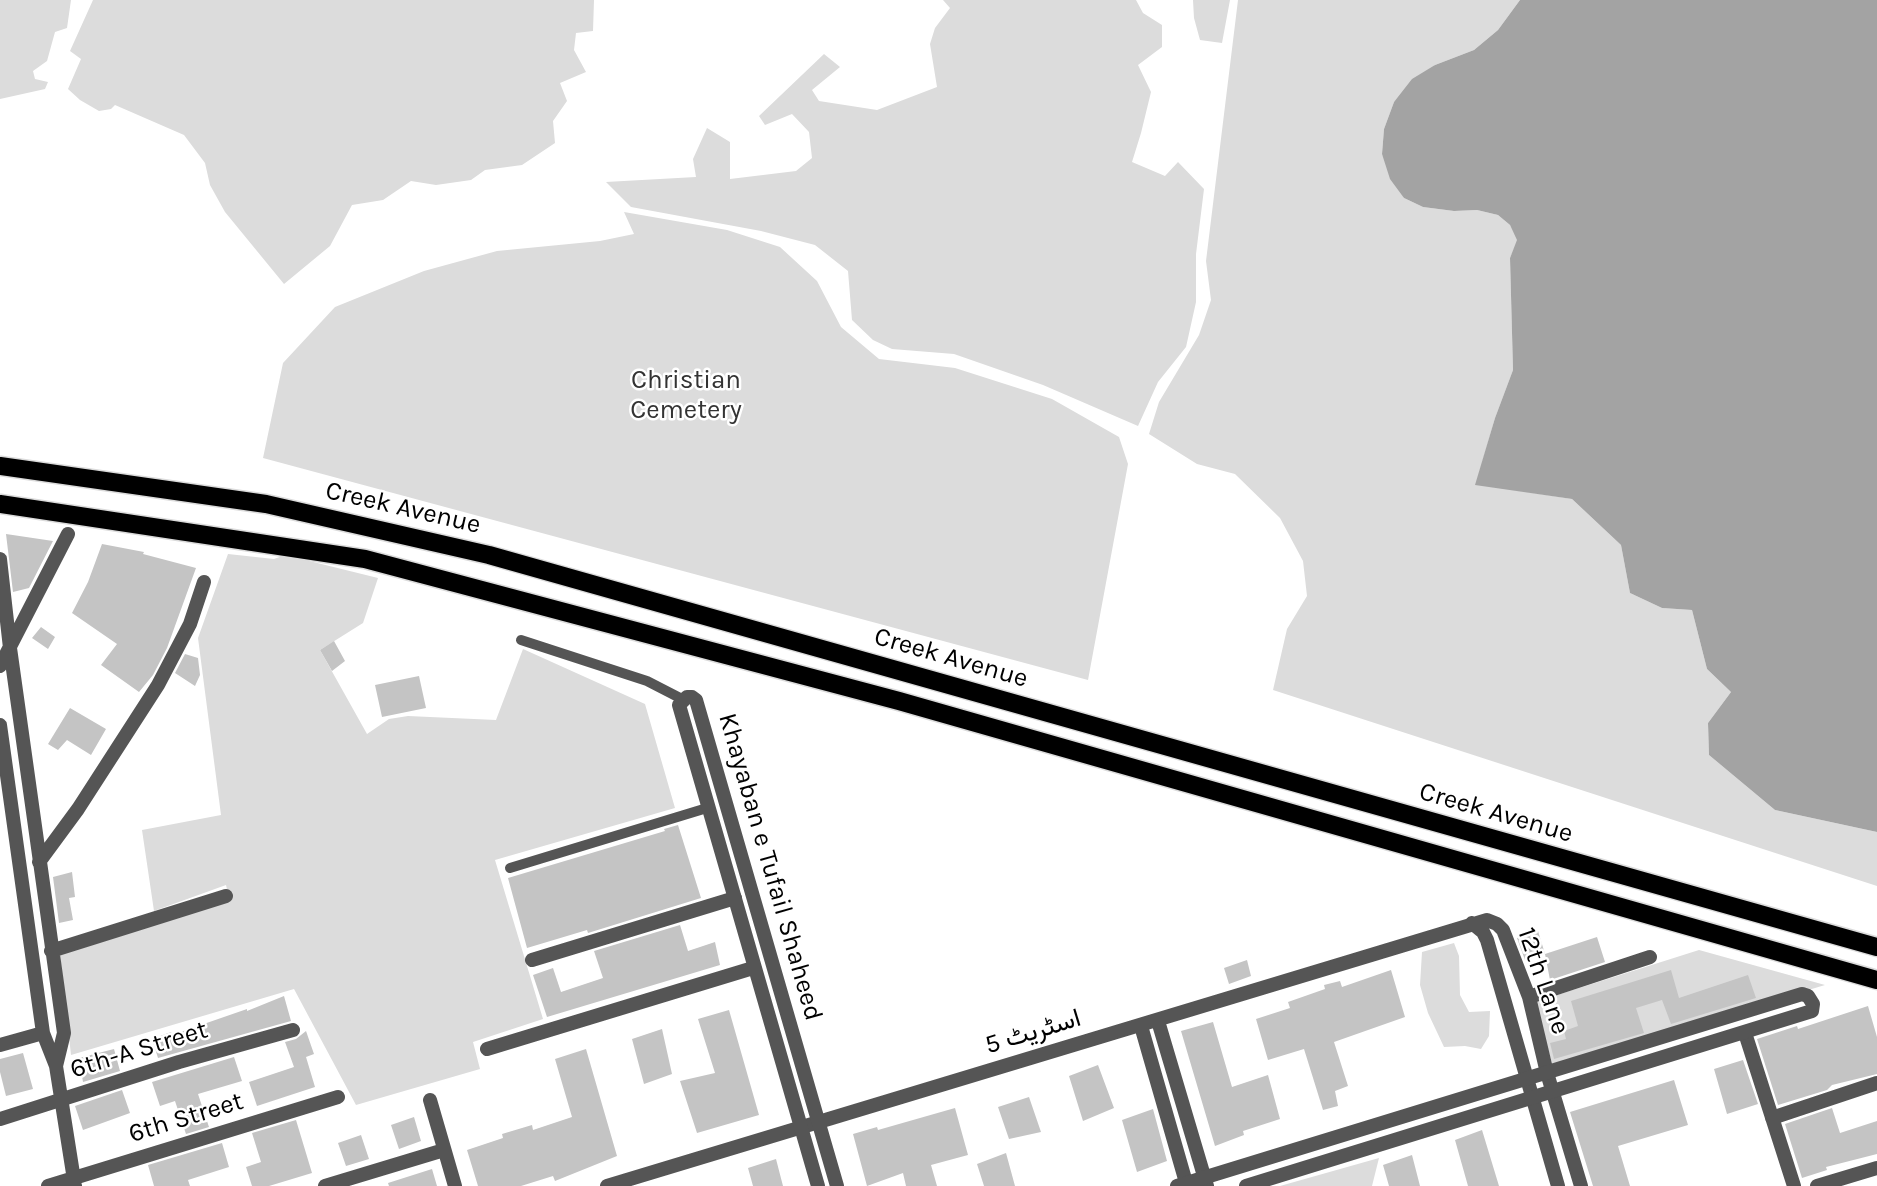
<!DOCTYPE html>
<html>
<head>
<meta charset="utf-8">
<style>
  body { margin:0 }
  canvas { display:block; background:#fff }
</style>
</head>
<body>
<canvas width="1877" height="1186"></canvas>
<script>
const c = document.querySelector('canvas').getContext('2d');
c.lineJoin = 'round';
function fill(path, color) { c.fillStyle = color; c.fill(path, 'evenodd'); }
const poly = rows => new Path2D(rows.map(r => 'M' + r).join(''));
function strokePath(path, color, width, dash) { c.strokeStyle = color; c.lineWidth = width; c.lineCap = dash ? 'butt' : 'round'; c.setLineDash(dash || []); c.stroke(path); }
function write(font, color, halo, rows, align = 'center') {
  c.font = font + ' Karla,Vazirmatn,sans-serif'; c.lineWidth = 5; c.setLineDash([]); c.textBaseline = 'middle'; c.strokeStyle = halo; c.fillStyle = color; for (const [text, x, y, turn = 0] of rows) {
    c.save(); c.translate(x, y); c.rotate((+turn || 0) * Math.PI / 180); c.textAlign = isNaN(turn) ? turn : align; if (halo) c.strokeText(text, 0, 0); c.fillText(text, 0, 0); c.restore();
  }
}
fill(poly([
  [0,0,71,0,67,28,55,32,47,61,33,71,35,79,48,82,45,89,0,99],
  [93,0,594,0,593,31,576,33,574,50,586,72,560,83,567,101,553,121,555,143,522,165,485,170,471,180,436,185,411,181,383,200,352,205,330,246,284,284,225,212,210,185,205,163,184,135,115,105,111,109,99,111,80,100,68,89,81,59,70,51],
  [943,0,1136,0,1143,13,1162,25,1162,47,1138,65,1151,92,1141,133,1132,162,1165,176,1178,162,1204,189,1196,254,1196,302,1186,347,1158,382,1138,426,1043,385,954,354,892,349,873,340,852,320,848,271,815,245,761,231,631,207,606,182,696,177,693,159,707,128,730,142,730,179,796,171,812,158,809,132,792,114,765,125,759,116,824,54,840,67,812,90,819,101,877,110,937,87,930,44,935,28,950,8],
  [1193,0,1230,0,1222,43,1200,40,1194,18],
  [1238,0,1520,0,1498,30,1474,50,1435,65,1394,102,1384,129,1382,154,1404,198,1423,207,1454,211,1477,210,1498,215,1510,225,1518,240,1510,258,1513,370,1495,418,1476,484,1572,499,1621,545,1630,593,1662,608,1692,610,1707,669,1731,692,1708,723,1709,755,1775,810,1877,832,1877,886,1273,690,1287,629,1307,596,1303,561,1280,518,1235,474,1197,464,1149,434,1159,402,1199,335,1211,300,1206,261],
  [624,212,727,230,780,247,817,281,841,327,879,359,955,368,1052,399,1119,437,1128,464,1088,680,263,458,283,363,335,307,424,271,497,251,600,241,634,234],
  [228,554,274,559,285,555,378,578,363,623,320,650,367,734,389,719,408,716,496,720,523,649,645,704,675,808,495,860,543,1019,473,1042,480,1069,356,1105,294,989,71,1055,60,954,229,898,226,885,154,911,142,830,221,815,198,638],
  [1454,943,1459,956,1460,995,1469,1012,1490,1011,1489,1036,1481,1049,1465,1046,1444,1047,1428,1013,1420,985,1422,952],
  [1699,950,1825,985,1553,1067,1535,1002],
  [1379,1158,1372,1186,1280,1186]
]), '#dcdcdc');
fill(poly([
  [1520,0,1877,0,1877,832,1775,810,1709,755,1708,723,1731,692,1707,669,1692,610,1662,608,1630,593,1621,545,1572,499,1475,485,1495,418,1513,370,1510,258,1517,240,1510,225,1498,215,1477,210,1454,211,1423,207,1404,198,1390,179,1382,154,1384,129,1394,102,1412,79,1435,65,1474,50,1498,30]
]), '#a3a3a3');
fill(poly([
  [6,534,53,541,29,588,13,592],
  [102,544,144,552,143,554,196,568,167,648,153,675,139,692,101,665,117,644,72,613,88,582],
  [41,627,55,637,48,649,32,638],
  [334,641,345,661,332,671,320,650],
  [185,654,198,658,200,675,195,686,175,673],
  [419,676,426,708,382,717,375,685],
  [70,708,106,729,91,755,67,740,58,750,48,744],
  [678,825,701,898,588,933,587,930,527,948,508,878,665,831,664,829],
  [72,872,75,897,69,898,73,920,59,923,53,877],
  [680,925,688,951,715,942,720,965,547,1017,533,975,553,968,561,992,603,978,594,951],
  [1538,931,1545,954,1525,960,1517,938],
  [1597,937,1605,962,1550,980,1545,954],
  [1247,960,1251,976,1229,984,1224,968],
  [1391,970,1405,1017,1334,1042,1348,1086,1335,1091,1338,1106,1323,1110,1304,1049,1268,1060,1256,1019,1290,1008,1288,1002,1325,989,1324,985,1340,981,1342,987],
  [1671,970,1679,998,1748,975,1756,998,1671,1024,1662,1000,1636,1008,1644,1033,1554,1059,1550,1043,1566,1039,1564,1031,1578,1026,1571,1001],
  [284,996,291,1021,158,1058,152,1039,171,1032,172,1035,247,1009,247,1011],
  [1868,1006,1877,1037,1877,1074,1832,1085,1827,1090,1778,1105,1757,1039,1797,1026,1798,1029],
  [729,1010,759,1115,697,1133,680,1081,715,1073,698,1019],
  [1213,1022,1232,1087,1268,1075,1280,1119,1243,1131,1244,1135,1215,1146,1181,1031],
  [662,1029,672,1074,644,1084,632,1039],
  [306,1031,314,1054,306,1057,315,1087,257,1106,249,1082,294,1067,285,1042,296,1039],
  [114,1049,120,1071,83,1082,79,1058],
  [586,1049,617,1156,555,1181,553,1176,521,1186,478,1186,467,1150,503,1138,502,1134,532,1125,533,1130,572,1117,555,1059],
  [23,1053,33,1089,6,1096,0,1072,0,1059],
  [234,1057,242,1081,198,1094,209,1127,186,1134,175,1101,160,1106,152,1082],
  [1743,1060,1758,1104,1727,1114,1714,1069],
  [1098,1065,1114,1108,1083,1121,1069,1076],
  [1674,1080,1688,1125,1618,1146,1630,1186,1593,1186,1570,1112],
  [122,1090,130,1113,83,1130,75,1106],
  [1029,1097,1041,1132,1009,1139,998,1107],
  [955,1108,968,1155,931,1165,937,1186,906,1186,903,1173,867,1186,853,1134,877,1127,878,1130],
  [1832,1108,1840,1133,1877,1121,1877,1154,1826,1167,1827,1170,1802,1178,1785,1124],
  [1153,1109,1167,1161,1137,1172,1122,1120],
  [414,1117,421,1141,399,1149,391,1125],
  [296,1120,312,1173,269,1186,252,1186,246,1167,261,1162,252,1133],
  [1482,1130,1499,1186,1468,1186,1455,1140],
  [361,1135,369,1159,346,1166,338,1143],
  [222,1143,229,1167,188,1180,190,1186,154,1186,148,1165],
  [1006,1153,1015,1186,984,1186,977,1164],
  [1412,1155,1420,1186,1389,1186,1383,1165],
  [776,1159,783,1186,753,1186,748,1168],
  [432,1169,437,1186,389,1186,388,1183]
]), '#c4c4c4');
const primary = poly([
  [0,466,266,504,489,555,1877,947],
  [0,504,365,559,899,701,1877,980]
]);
strokePath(primary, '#dbdbdb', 21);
strokePath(poly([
  [521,640,647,681,682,699],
  [510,868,707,808]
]), '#555', 10);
strokePath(poly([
  [0,559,10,648,64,1033,56,1066],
  [0,666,68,534],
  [0,725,43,1033,56,1066,75,1186],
  [39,862,78,809,158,685,190,624,204,582],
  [1472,923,1483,932,1487,940,1558,1186],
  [51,951,226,896],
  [532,960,735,898],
  [1529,997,1650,957],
  [1158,1021,1207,1186],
  [1141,1026,1187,1186],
  [1745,1033,1794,1186],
  [0,1045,43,1033],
  [487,1049,753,968],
  [430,1100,455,1186],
  [1772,1118,1877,1083],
  [0,1119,179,1062,293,1030],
  [48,1186,338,1097],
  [325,1186,444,1150],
  [607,1186,1487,920,1497,924,1503,930,1529,997,1547,1073,1581,1186],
  [1817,1186,1877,1168]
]), '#555', 14);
strokePath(poly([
  [818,1186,679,705,687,697,692,697,696,700,837,1186],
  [1177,1186,1802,994,1808,996,1813,1004,1812,1011,1246,1186]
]), '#555', 14);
strokePath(primary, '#000', 18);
write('26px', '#333', '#fff', [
  ["Christian",686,381],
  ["Cemetery",686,411]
]);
write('26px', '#000', '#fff', [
  ["Creek Avenue",403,508,13],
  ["Creek Avenue",951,658,16],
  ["Creek Avenue",1496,813,16],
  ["Khayaban e Tufail Shaheed",770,867,74],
  ["12th Lane",1543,981,71],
  ["اسٹریٹ 5",1033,1032,-17],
  ["6th-A Street",139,1050,-17],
  ["6th Street",186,1118,-17]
]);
</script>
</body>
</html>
